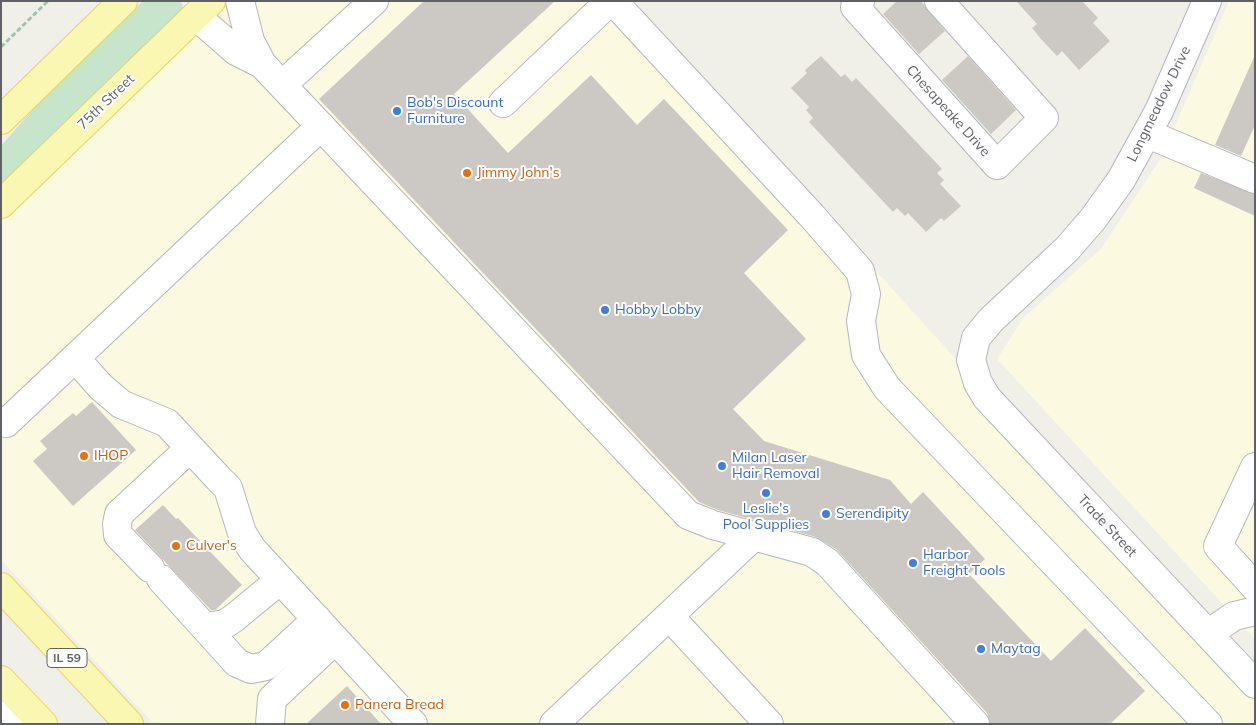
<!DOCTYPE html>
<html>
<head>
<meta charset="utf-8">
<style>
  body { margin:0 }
  #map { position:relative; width:1256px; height:725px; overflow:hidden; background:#f0efe8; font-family:Mulish,sans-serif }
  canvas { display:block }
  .frame { position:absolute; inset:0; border:2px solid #5f6167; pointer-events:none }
</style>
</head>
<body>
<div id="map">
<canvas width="1256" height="725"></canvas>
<div class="frame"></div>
</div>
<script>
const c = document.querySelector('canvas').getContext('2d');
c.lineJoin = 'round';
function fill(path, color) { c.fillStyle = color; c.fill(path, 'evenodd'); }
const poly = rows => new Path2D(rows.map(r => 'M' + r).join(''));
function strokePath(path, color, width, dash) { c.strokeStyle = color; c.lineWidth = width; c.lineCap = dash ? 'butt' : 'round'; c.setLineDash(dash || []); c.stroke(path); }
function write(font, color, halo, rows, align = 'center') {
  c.font = font + ' Mulish,sans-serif'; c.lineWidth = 4; c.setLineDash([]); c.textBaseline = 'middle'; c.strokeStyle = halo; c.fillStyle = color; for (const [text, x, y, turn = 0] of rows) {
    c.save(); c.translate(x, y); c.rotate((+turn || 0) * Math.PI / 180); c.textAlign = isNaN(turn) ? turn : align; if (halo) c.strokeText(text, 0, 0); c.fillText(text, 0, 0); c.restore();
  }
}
fill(poly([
  [231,1,632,1,1255,690,1255,724,154,724,1,560,1,222],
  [1229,1,1255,1,1255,639,997,359,1024,317,1102,248,1162,156]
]), '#fcf9e1');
fill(poly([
  [143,1,181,1,184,10,1,187,1,146,51,89]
]), '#c6e5ca');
fill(poly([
  [424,1,555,1,454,94,508,153,591,75,637,125,664,99,788,230,744,273,806,339,733,409,764,441,890,480,911,504,923,492,985,559,969,574,1051,661,1085,628,1145,691,1110,724,990,724,987,713,836,549,816,537,718,510,699,502,319,99],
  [897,1,921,1,945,31,919,54,883,14],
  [1016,1,1082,1,1098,18,1093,23,1110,41,1079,70,1062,51,1057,56,1041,39,1032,28,1037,24],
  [1255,55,1255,125,1241,156,1215,145],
  [821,56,841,77,845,74,852,82,856,78,942,169,937,173,944,180,940,184,961,206,944,221,941,218,926,232,908,213,905,216,897,208,893,212,809,122,813,118,806,110,809,107,791,88,807,73,805,70],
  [968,56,1016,110,991,134,942,80],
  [1201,173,1255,194,1255,216,1194,188],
  [92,402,136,450,73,506,33,461,47,449,40,441,73,413,76,416],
  [163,505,176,519,178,518,242,585,215,610,211,610,135,530],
  [347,686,381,724,306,724]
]), '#ccc9c4');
const minor = poly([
  [240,1,250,41,262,64,688,515,713,525,812,552,827,562,975,724],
  [613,1,812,216,860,271,866,294,861,321,866,355,887,388,1208,724],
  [860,1,855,7,997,165,1044,118,939,1],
  [1207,1,1159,111,1121,180,1093,219,1067,249,991,320,976,338,971,360,978,383,987,398,1255,684],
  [196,16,236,51,262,64],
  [282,85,374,1],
  [503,103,610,1],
  [1148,134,1255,179],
  [76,359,101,387,121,404,167,423,219,479,228,488,242,533,252,549,413,724],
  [6,423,321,126],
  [1255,467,1218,546,1255,587],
  [150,568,118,535,117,524,119,514,190,448],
  [161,579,237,663,251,669,266,666,317,619],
  [669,616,769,724],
  [206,627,225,624,234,618,280,580],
  [1208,634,1234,616,1255,611],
  [1,716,36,717],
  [270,724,272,699,335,640],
  [554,724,754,536]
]);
const major = poly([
  [1,120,123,1],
  [1,204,211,1],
  [1,587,129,724],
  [1,680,43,724]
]);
strokePath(minor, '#b5b6bb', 30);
strokePath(major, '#e8d468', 30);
strokePath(poly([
  [1,47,48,1]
]), '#9ec3ae', 3, [5, 2.5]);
strokePath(minor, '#fff', 28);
strokePath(major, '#faf7b3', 28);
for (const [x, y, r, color] of [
  [397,111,5,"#3f7fe0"],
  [467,173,5,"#e8710a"],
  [605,310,5,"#3f7fe0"],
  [84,456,5,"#e8710a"],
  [722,466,5,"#3f7fe0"],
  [766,493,5,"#3f7fe0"],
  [826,514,5,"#3f7fe0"],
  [176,546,5,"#e8710a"],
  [913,563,5,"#3f7fe0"],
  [981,649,5,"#3f7fe0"],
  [345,705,5,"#e8710a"]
]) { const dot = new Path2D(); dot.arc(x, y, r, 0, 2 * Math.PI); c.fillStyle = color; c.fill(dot); strokePath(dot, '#fff', 2); }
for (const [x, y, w] of [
  [67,658,40]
]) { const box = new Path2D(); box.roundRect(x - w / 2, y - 9.5, w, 19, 4); c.fillStyle = '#fff'; c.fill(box); strokePath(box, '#5f6167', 1); }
write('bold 12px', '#5f6167', null, [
  ["IL 59",67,658]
]);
write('14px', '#5f6167', '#fff', [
  ["75th Street",106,102,-44],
  ["Longmeadow Drive",1159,104,-64],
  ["Chesapeake Drive",948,111,48],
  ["Trade Street",1107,526,47]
]);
write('14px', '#366cbe', '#fff', [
  ["Bob's Discount",407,103],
  ["Furniture",407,119],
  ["Hobby Lobby",615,310],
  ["Milan Laser",732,458],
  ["Hair Removal",732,474],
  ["Leslie's",766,509,"center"],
  ["Pool Supplies",766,525,"center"],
  ["Serendipity",836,514],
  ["Harbor",923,555],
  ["Freight Tools",923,571],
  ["Maytag",991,649]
], 'left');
write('14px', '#c56008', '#fff', [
  ["Jimmy John's",477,173],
  ["IHOP",94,456],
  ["Culver's",186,546],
  ["Panera Bread",355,705]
], 'left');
</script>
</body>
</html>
